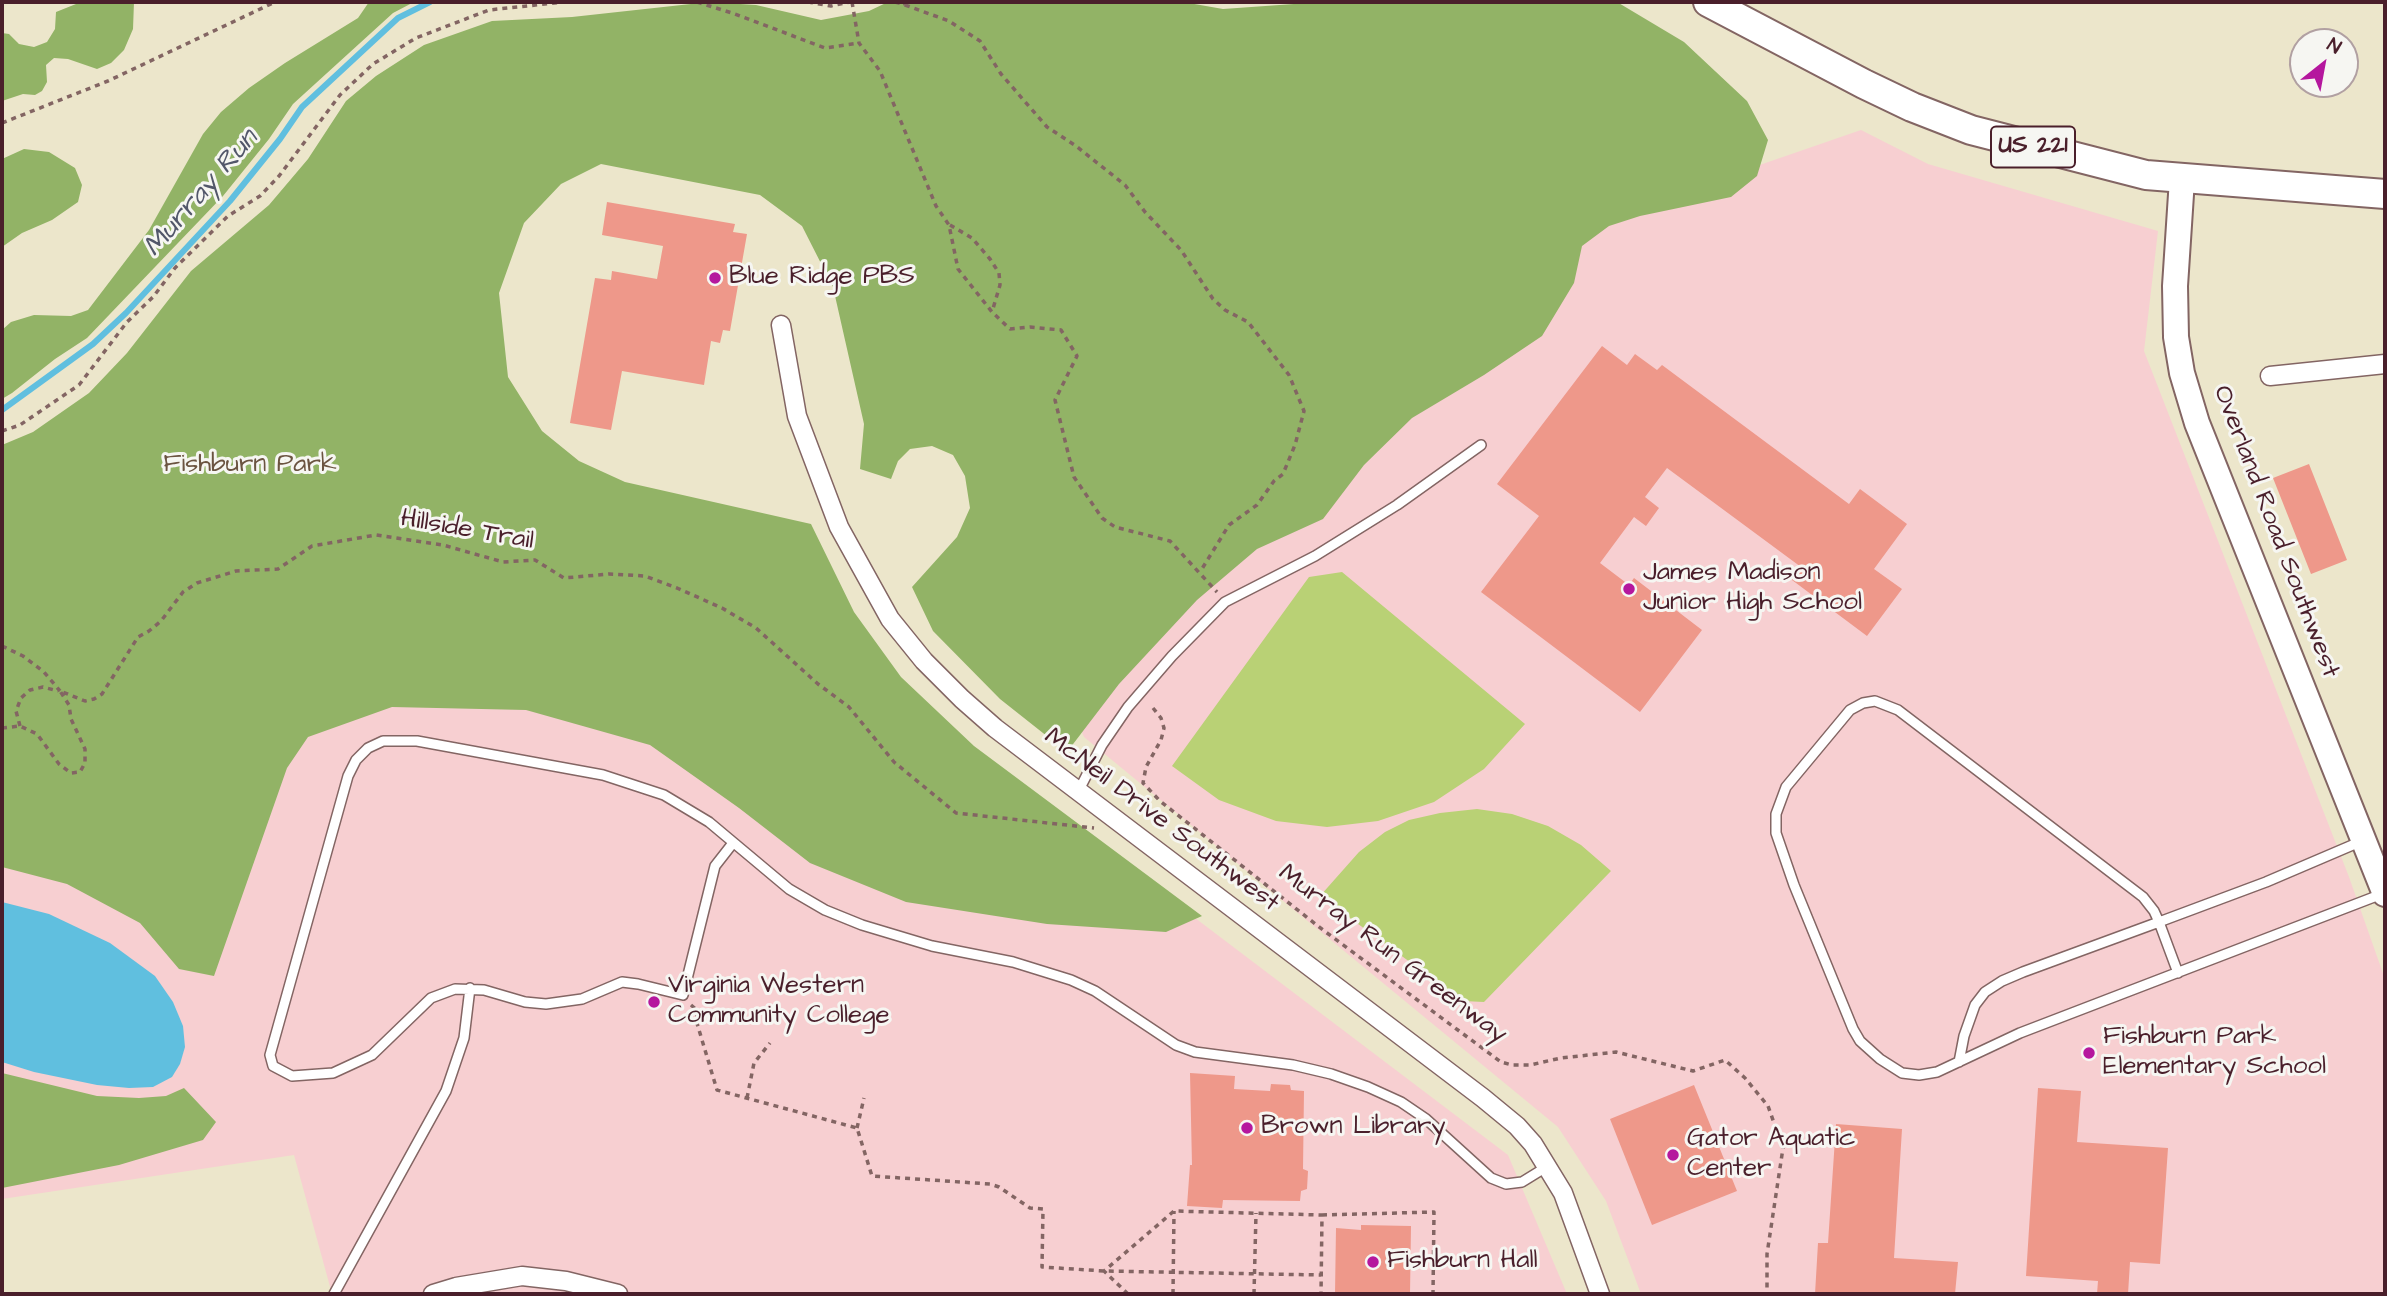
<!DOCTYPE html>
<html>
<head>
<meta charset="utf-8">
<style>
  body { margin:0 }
  #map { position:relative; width:2387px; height:1296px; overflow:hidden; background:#ece6cb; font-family:"Architects Daughter",sans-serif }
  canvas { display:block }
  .frame { position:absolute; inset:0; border:4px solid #4a1f2b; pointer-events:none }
  .north { position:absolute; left:2289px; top:28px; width:70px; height:70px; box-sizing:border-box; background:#f6f6f2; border:2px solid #b1a0a2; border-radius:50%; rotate:31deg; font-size:19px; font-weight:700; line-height:28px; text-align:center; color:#4a1f2b }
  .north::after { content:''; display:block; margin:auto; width:24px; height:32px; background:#b5179e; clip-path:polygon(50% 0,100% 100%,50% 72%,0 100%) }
</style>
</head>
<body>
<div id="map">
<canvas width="2387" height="1296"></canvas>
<div class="frame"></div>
<div class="north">N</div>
</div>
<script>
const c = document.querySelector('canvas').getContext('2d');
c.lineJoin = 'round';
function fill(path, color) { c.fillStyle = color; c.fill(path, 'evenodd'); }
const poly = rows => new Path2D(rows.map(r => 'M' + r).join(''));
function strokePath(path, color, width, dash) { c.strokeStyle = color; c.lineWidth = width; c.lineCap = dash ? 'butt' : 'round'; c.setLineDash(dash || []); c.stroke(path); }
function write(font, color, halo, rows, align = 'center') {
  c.font = font + ' "Architects Daughter",sans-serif'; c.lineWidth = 6; c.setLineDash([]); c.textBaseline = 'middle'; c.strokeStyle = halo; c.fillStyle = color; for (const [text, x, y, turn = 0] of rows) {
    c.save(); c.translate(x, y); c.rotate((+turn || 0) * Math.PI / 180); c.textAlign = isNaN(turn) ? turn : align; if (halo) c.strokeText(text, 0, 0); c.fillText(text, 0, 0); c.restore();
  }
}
fill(poly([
  [1861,130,1928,164,2158,231,2144,351,2349,877,2385,979,2385,1294,1641,1294,1606,1201,1558,1127,1084,737,958,442],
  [583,625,1104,849,1508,1155,1567,1294,332,1294,294,1155,2,1199,2,842]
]), '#f7cfd1');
fill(poly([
  [1342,572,1525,724,1484,769,1434,802,1378,821,1327,827,1276,821,1219,800,1172,766,1309,577],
  [1477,809,1512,814,1548,826,1581,845,1611,871,1484,1002,1463,1001,1320,896,1359,852,1385,832,1409,820,1440,813]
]), '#b9d175');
fill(poly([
  [81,2,134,2,133,29,124,50,111,63,97,69,68,59,54,58,46,65,47,82,42,91,35,95,23,94,2,101,2,33,9,34,19,44,34,47,47,42,55,29,56,12],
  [369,2,414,2,393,13,293,104,269,139,223,196,87,338,55,359,12,393,2,399,2,330,11,322,34,315,71,316,88,310,149,230,203,134,221,112,249,88,285,63,358,18],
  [709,2,756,5,821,20,869,11,888,2,1183,2,1223,9,1322,2,1617,2,1684,42,1747,101,1768,140,1757,176,1731,197,1640,216,1609,226,1582,246,1574,283,1542,336,1484,375,1412,418,1364,465,1323,519,1257,549,1197,600,1119,684,1067,752,1000,699,933,631,912,587,957,537,970,508,965,476,953,455,932,446,910,449,898,461,891,479,860,469,864,424,833,287,802,226,760,195,601,164,561,184,524,223,499,293,508,377,542,431,579,461,625,482,811,524,854,612,901,677,974,746,1202,916,1166,932,1047,924,906,902,810,863,739,808,650,745,526,710,392,707,308,737,287,768,214,976,179,969,140,923,67,884,2,867,2,445,33,432,89,393,127,353,191,271,269,205,308,159,346,101,376,76,424,45,492,21,572,17],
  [24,149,49,152,75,168,82,185,78,202,52,220,22,233,2,247,2,159],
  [2,1073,97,1096,139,1098,166,1096,184,1088,216,1122,203,1140,119,1165,2,1188]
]), '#92b366');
fill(poly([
  [2,902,49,914,110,943,155,976,173,1002,183,1026,185,1047,180,1064,172,1077,153,1087,129,1088,97,1085,34,1072,2,1062]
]), '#60bfdf');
strokePath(poly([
  [2,410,93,344,126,313,230,201,280,139,302,107,398,18,430,2]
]), '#60bfdf', 6);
fill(poly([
  [607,202,735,224,733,232,747,234,730,331,723,330,720,343,711,341,704,385,622,371,611,430,570,423,595,278,611,280,612,271,657,279,663,246,602,235],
  [1602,346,1627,365,1635,354,1657,370,1662,365,1849,504,1860,489,1907,524,1874,569,1902,589,1867,636,1792,580,1801,567,1667,468,1645,497,1659,508,1646,526,1634,517,1600,563,1629,585,1634,578,1702,630,1640,712,1481,592,1539,516,1497,484],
  [2309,464,2347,560,2311,574,2273,478],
  [1190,1073,1235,1076,1234,1089,1270,1091,1271,1084,1290,1085,1291,1090,1304,1091,1303,1169,1308,1171,1307,1189,1301,1191,1300,1201,1223,1200,1222,1208,1187,1206,1190,1165,1192,1165],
  [1694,1085,1737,1191,1652,1225,1610,1119],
  [2038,1088,2081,1091,2077,1142,2168,1148,2160,1264,2130,1262,2128,1294,2097,1294,2098,1281,2026,1276],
  [1836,1124,1902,1129,1894,1258,1958,1262,1955,1294,1815,1294,1818,1243,1828,1243],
  [1361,1225,1411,1226,1410,1294,1335,1294,1336,1228,1361,1230]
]), '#ee988a');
const lane = poly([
  [1078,792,1102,745,1128,707,1172,656,1225,602,1315,556,1397,505,1481,445],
  [2362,841,2266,882,2159,922,2154,911,2143,897,1898,710,1875,701,1863,703,1850,710,1786,787,1776,814,1776,833,1794,885,1853,1029,1860,1041,1880,1059,1902,1073,1919,1075,1937,1072,2020,1033,2382,894],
  [733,843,715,866,683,995,638,984,622,982,582,999,546,1004,525,1002,484,990,455,989,431,998,372,1055,333,1073,292,1076,273,1066,270,1055,348,776,356,760,368,748,383,741,417,741,603,775,664,795,709,822,789,889,825,910,862,925,932,946,1013,962,1071,980,1095,991,1176,1045,1195,1052,1293,1065,1331,1074,1368,1087,1401,1102,1426,1119,1491,1178,1506,1184,1522,1182,1548,1166],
  [1959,1062,1964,1036,1975,1005,1985,992,2002,981,2023,972,2159,922,2178,973],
  [334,1294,446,1091,464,1038,470,988]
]);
const street = poly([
  [781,325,797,416,839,527,890,619,924,661,962,699,995,728,1483,1098,1517,1126,1533,1144,1563,1193,1600,1294],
  [2270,376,2385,364],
  [433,1294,456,1287,522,1276,566,1281,618,1294]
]);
const secondary = poly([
  [2182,179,2175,286,2176,337,2182,373,2197,423,2385,894]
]);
const primary = poly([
  [1708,2,1864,84,1912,107,1971,130,2146,175,2385,194]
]);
strokePath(lane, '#836563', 12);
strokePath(street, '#836563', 21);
strokePath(secondary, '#836563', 28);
strokePath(primary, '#836563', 32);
strokePath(poly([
  [697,2,735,14,825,48,859,43],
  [808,2,831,6,850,2],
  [852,2,859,43,880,71,936,206,949,225,958,269,992,312,1010,329,1030,327,1061,330,1077,356,1055,400,1074,477,1102,518,1115,527,1170,541,1217,592],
  [895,2,905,5,904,2],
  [905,5,949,21,980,41,1001,74,1047,127,1076,146,1125,185,1145,212,1181,250,1213,299,1225,310,1248,322,1289,375,1304,411,1295,445,1283,474,1274,481,1257,505,1229,525,1200,572],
  [2,123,108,81,275,2],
  [950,225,972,238,990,259,999,273,1000,285,992,312],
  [2,431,20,425,79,385,127,322,153,297,175,268,228,216,260,196,279,176,340,95,373,64,416,38,489,10,564,2],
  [2,646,23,656,44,672,60,691],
  [1153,708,1161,718,1164,728,1161,740,1146,767,1143,783,1160,801,1323,930,1501,1062,1512,1065,1530,1065,1561,1058,1616,1052,1693,1071,1725,1060,1745,1078,1768,1106,1783,1148,1767,1254,1767,1294],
  [20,726,16,711,21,698,30,690,43,687,58,691],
  [2,728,20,726,37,734,59,764,71,773,80,772,85,763,85,749,71,719,69,705,60,691,85,701,94,699,102,694,138,637,149,631,161,621,183,592,197,583,236,571,278,569,312,546,376,535,443,545,503,562,535,560,564,578,609,574,645,576,677,588,722,608,756,628,818,684,849,707,894,762,956,813,1094,828],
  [691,1005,698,1011,696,1020,717,1090,857,1128,872,1176,990,1184,999,1187,1030,1208,1043,1209,1042,1267,1104,1271,1321,1275],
  [747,1098,754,1063,770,1043],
  [857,1128,864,1098],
  [1322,1215,1434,1212,1433,1294],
  [1128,1294,1104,1271,1174,1211,1322,1215,1321,1294],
  [1173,1294,1174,1211],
  [1254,1294,1256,1213]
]), '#836563', 3.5, [5, 5]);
strokePath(lane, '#fff', 9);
strokePath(street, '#fff', 18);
strokePath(secondary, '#fff', 24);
strokePath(primary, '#fff', 28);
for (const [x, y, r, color] of [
  [715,278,7,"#b5179e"],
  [1629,589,7,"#b5179e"],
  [654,1002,7,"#b5179e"],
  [2089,1053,7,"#b5179e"],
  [1247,1128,7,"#b5179e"],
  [1673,1155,7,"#b5179e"],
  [1373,1262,7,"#b5179e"]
]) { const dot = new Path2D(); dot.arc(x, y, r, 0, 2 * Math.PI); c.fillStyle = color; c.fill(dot); strokePath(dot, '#f6f6f2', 2.5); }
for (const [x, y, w] of [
  [2033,147,84]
]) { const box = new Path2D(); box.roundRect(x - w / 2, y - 20.5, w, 41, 5); c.fillStyle = '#f6f6f2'; c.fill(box); strokePath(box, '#4a1f2b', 2); }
write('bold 24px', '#4a1f2b', null, [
  ["US 221",2033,147]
]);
write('26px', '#4a1f2b', '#f6f6f2', [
  ["Blue Ridge PBS",729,278],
  ["James Madison",1643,574],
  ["Junior High School",1643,604],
  ["Virginia Western",668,987],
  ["Community College",668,1017],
  ["Fishburn Park",2103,1038],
  ["Elementary School",2103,1068],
  ["Brown Library",1261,1128],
  ["Gator Aquatic",1687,1140],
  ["Center",1687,1170],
  ["Fishburn Hall",1387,1262]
], 'left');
write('26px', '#6b5441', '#f6f6f2', [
  ["Fishburn Park",250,466]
]);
write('26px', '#4a1f2b', '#f6f6f2', [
  ["Hillside Trail",467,531,10],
  ["Overland Road Southwest",2275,532,69],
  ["McNeil Drive Southwest",1161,821,37],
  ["Murray Run Greenway",1392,955,37]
]);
write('italic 28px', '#52576a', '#f6f6f2', [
  ["Murray Run",202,194,-49]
]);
</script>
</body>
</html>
